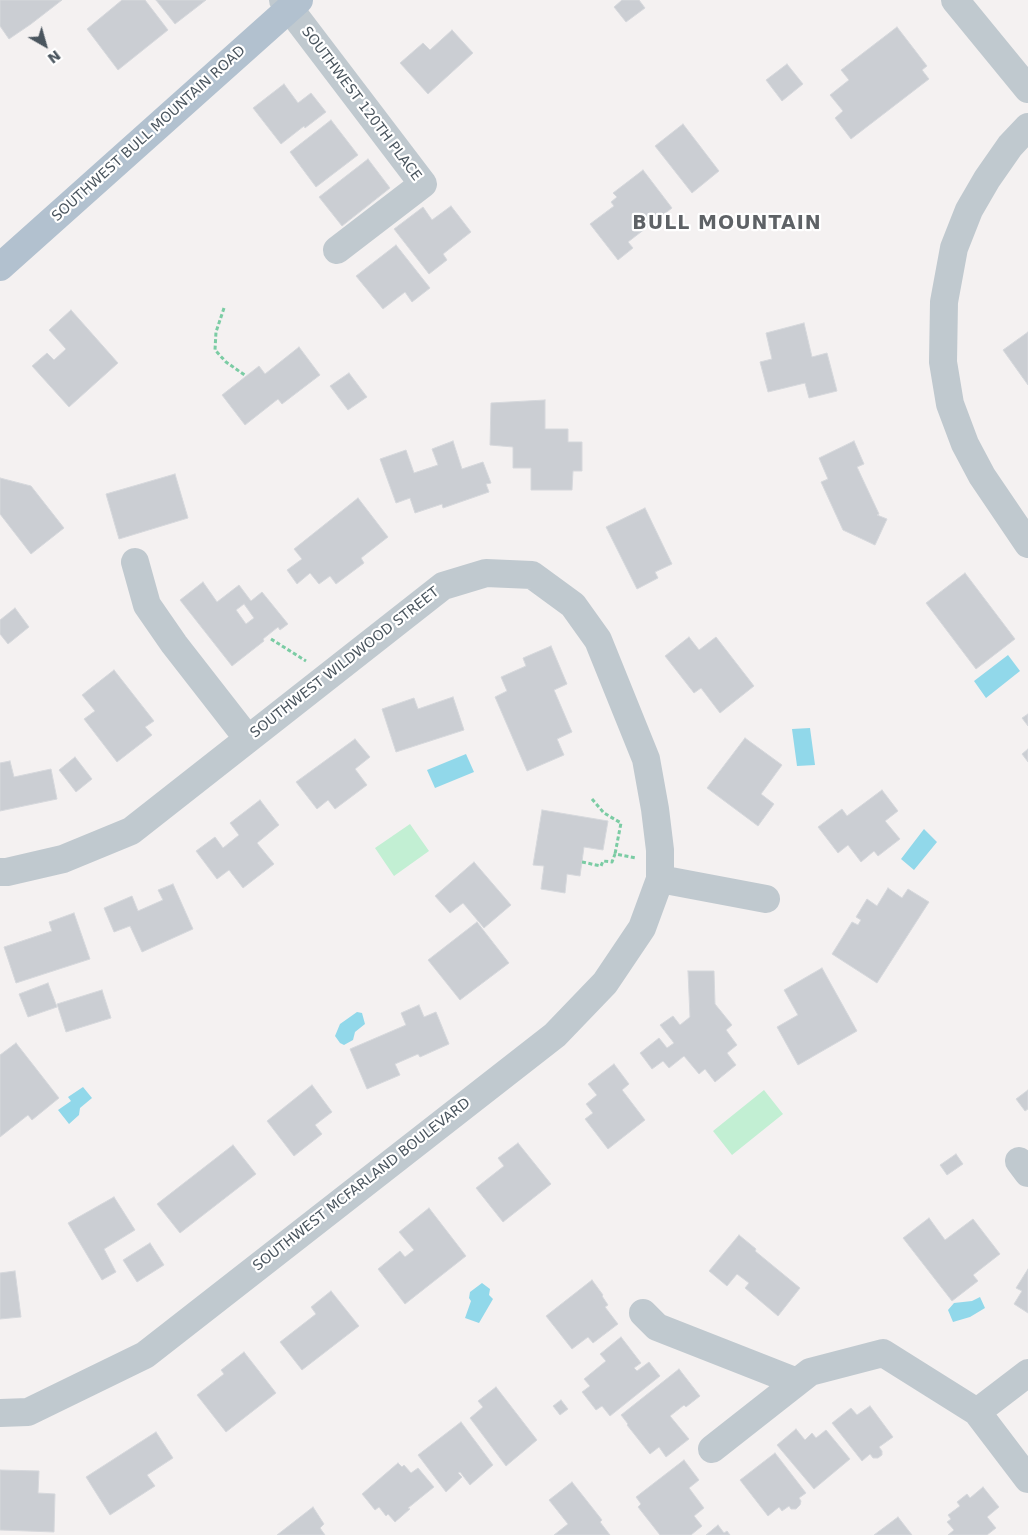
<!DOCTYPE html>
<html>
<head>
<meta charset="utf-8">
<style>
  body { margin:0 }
  #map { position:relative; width:1028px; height:1535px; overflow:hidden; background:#f4f1f1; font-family:"DejaVu Sans",sans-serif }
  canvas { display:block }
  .north { position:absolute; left:20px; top:20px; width:50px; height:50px; -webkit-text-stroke:4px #fff; paint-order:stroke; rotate:142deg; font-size:14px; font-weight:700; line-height:20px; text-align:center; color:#4a555e }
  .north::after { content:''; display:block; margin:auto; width:18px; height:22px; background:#4a555e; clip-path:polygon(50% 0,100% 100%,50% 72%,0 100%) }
</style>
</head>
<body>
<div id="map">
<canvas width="1028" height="1535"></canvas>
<div class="north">N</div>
</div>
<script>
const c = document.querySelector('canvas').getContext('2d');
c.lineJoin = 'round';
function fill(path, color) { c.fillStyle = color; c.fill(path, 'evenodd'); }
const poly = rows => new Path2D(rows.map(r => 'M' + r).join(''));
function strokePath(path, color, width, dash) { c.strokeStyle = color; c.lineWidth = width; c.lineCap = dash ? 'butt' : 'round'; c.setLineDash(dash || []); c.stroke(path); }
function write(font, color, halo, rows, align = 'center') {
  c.font = font + ' "DejaVu Sans",sans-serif'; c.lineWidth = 4.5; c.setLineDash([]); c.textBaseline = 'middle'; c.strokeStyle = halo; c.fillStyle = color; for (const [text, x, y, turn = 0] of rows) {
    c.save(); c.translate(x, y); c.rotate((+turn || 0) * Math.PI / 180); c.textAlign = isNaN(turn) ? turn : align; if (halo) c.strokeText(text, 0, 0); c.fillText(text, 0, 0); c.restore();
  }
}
fill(poly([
  [410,824,429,851,394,876,375,848],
  [764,1090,783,1114,732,1155,713,1131]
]), '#c2efd3');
fill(poly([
  [1008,655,1020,671,986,698,974,681],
  [810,728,815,765,797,766,792,729],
  [466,754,474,772,435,788,427,770],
  [924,829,937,842,914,870,901,859],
  [357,1012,362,1013,365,1024,355,1032,353,1040,344,1045,340,1043,335,1036,340,1024],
  [83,1087,92,1098,80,1108,79,1115,69,1124,58,1110,71,1101,68,1097],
  [482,1283,490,1289,489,1295,493,1299,479,1323,465,1318,471,1301,469,1298,470,1292],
  [980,1297,985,1308,970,1317,953,1322,948,1310,954,1303,972,1301]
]), '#91d8ea');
const building = poly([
  [0,0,62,0,31,24,9,39,0,26,0,0],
  [122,0,145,0,168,30,118,70,87,29,122,0],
  [156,0,206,0,175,24,156,0],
  [622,0,639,0,645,8,626,22,614,7,622,0],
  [897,27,927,66,922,70,929,79,851,139,835,118,843,111,830,95,849,80,841,70,897,27],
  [452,30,473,53,428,94,400,63,423,43,430,50,452,30],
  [787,64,803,84,782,101,766,80,787,64],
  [284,84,298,103,311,93,326,112,305,128,304,126,281,144,253,108,284,84],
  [331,120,358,155,316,187,290,152,331,120],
  [683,124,719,171,692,193,655,146,683,124],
  [368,159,390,188,342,226,319,197,368,159],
  [643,170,672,208,628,242,633,248,618,260,590,224,614,206,611,202,617,197,613,193,643,170],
  [451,206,471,232,443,254,447,260,429,274,394,229,423,207,432,220,451,206],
  [396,245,430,288,412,302,405,292,383,309,356,276,396,245],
  [71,310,118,363,69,407,32,366,47,353,54,360,66,349,49,330,71,310],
  [804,323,812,357,827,353,837,391,809,398,805,383,768,392,760,362,772,359,766,333,804,323],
  [1028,332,1028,385,1003,350,1028,332],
  [299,347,320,375,282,404,278,399,245,425,222,395,259,366,265,374,299,347],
  [349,373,367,397,348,410,330,386,349,373],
  [545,400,545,429,568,429,568,442,582,442,582,471,573,471,572,490,531,490,531,468,513,468,513,447,490,445,491,403,545,400],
  [453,441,462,469,483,462,491,483,486,484,489,492,443,508,442,504,415,513,410,498,396,503,380,459,406,450,414,473,438,465,432,449,453,441],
  [854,441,864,464,857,467,879,514,877,515,887,519,875,545,843,530,821,482,828,479,819,458,854,441],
  [175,474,188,518,119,539,106,494,175,474],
  [0,478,31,486,64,528,31,554,0,514,0,478],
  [358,498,388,537,361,558,364,563,336,584,330,576,319,584,310,573,297,584,287,570,302,559,294,549,358,498],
  [645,508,672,564,655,572,658,578,637,589,606,527,645,508],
  [965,573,1015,639,976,669,926,603,965,573],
  [203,582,217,602,239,585,251,601,262,592,288,624,280,630,278,627,263,639,264,641,232,666,180,600,203,582],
  [244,604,254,618,246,624,236,610,244,604],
  [15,608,29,627,8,644,0,634,0,620,15,608],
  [689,637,699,650,716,637,754,686,720,713,701,688,694,693,665,656,689,637],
  [551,646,567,684,554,690,572,732,557,739,564,755,527,771,495,697,507,691,501,677,526,666,523,658,551,646],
  [114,670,154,721,145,727,152,735,117,762,84,719,95,711,82,695,114,670],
  [453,697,464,730,396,752,382,709,414,698,418,709,453,697],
  [1028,714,1028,726,1022,718,1028,714],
  [745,738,782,765,761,794,774,804,758,826,707,788,745,738],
  [355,739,370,757,355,769,367,785,335,809,328,800,317,809,296,782,355,739],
  [1028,749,1028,762,1022,754,1028,749],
  [75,757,92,779,76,792,59,770,75,757],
  [10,761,14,777,51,769,57,799,0,811,0,763,10,761],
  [882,790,898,811,885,821,900,839,878,856,874,851,861,862,848,845,838,853,818,827,842,809,847,816,882,790],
  [260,800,279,825,257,843,274,864,243,888,229,870,217,879,196,851,215,837,223,848,239,835,230,823,260,800],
  [542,810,608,821,603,850,584,847,580,876,567,874,565,893,541,889,544,866,533,865,542,810],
  [474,862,511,905,484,928,463,903,450,913,435,896,474,862],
  [173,884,193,929,142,952,130,926,114,932,104,908,132,896,138,911,163,900,158,890,173,884],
  [888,888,902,898,908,889,929,902,877,983,832,954,852,922,858,925,861,920,856,917,867,899,877,906,888,888],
  [74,913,90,959,16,983,4,947,52,931,49,922,74,913],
  [477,922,509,963,460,1000,428,960,477,922],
  [822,968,857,1031,798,1065,777,1027,798,1015,784,990,822,968],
  [688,971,714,971,715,1004,732,1025,726,1030,737,1045,727,1053,736,1065,715,1082,705,1069,699,1074,684,1056,669,1068,663,1061,652,1069,640,1053,659,1038,667,1048,674,1043,660,1025,673,1016,680,1025,690,1017,688,971],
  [48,983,57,1007,28,1017,19,994,48,983],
  [102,990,111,1018,66,1032,57,1004,102,990],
  [419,1005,424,1017,436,1012,449,1044,420,1057,418,1054,395,1064,400,1075,367,1089,350,1049,406,1025,401,1013,419,1005],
  [16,1043,59,1098,32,1120,28,1115,0,1137,0,1055,16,1043],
  [614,1064,629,1084,622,1090,645,1120,608,1149,585,1119,593,1113,586,1104,597,1095,588,1084,614,1064],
  [312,1085,332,1112,315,1125,322,1134,294,1156,267,1121,312,1085],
  [1028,1090,1028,1109,1025,1111,1016,1099,1028,1090],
  [518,1143,551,1184,503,1222,476,1188,504,1166,498,1158,518,1143],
  [233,1145,256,1174,180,1233,157,1204,233,1145],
  [956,1154,963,1164,947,1175,940,1165,956,1154],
  [114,1197,135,1230,104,1249,116,1272,102,1280,68,1223,114,1197],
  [429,1208,466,1256,405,1304,378,1269,400,1251,405,1257,414,1250,399,1232,429,1208],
  [929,1218,945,1240,973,1219,1000,1254,973,1275,978,1281,952,1301,903,1238,929,1218],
  [739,1235,756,1249,755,1251,800,1288,778,1316,745,1288,749,1283,737,1274,727,1286,709,1271,739,1235],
  [150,1243,164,1265,137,1282,123,1260,150,1243],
  [1028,1269,1028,1313,1014,1304,1022,1291,1016,1288,1028,1269],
  [15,1271,21,1317,0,1319,0,1273,15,1271],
  [592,1280,603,1295,602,1296,608,1305,605,1307,618,1324,593,1343,588,1337,572,1349,546,1316,592,1280],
  [331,1291,359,1326,302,1370,280,1342,316,1314,311,1307,331,1291],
  [621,1337,641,1363,634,1368,637,1371,649,1362,660,1376,610,1416,602,1406,596,1410,582,1392,590,1386,584,1379,606,1361,600,1354,621,1337],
  [244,1352,276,1393,226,1432,197,1395,224,1374,221,1370,244,1352],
  [679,1369,700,1396,686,1407,684,1405,670,1416,689,1439,666,1457,659,1447,650,1454,627,1425,628,1424,621,1415,679,1369],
  [496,1387,537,1440,506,1466,470,1418,483,1407,478,1401,496,1387],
  [561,1400,568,1409,560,1415,553,1406,561,1400],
  [870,1406,893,1437,879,1447,882,1451,882,1455,878,1458,873,1458,870,1454,862,1461,832,1423,851,1408,857,1415,870,1406],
  [461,1422,493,1465,470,1485,460,1472,458,1473,462,1477,446,1492,418,1455,461,1422],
  [796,1429,805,1440,812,1433,816,1438,826,1430,850,1459,814,1489,777,1445,796,1429],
  [156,1432,173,1458,147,1475,155,1486,110,1515,86,1477,156,1432],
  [775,1453,806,1493,799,1498,801,1501,800,1505,796,1509,791,1509,789,1506,782,1511,779,1507,768,1516,740,1480,775,1453],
  [684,1460,699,1480,689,1488,704,1508,694,1516,702,1526,691,1535,660,1535,638,1507,641,1504,636,1497,684,1460],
  [398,1463,402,1467,404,1465,411,1473,418,1468,434,1487,408,1508,410,1509,395,1522,388,1514,386,1516,379,1507,375,1510,362,1494,398,1463],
  [0,1470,39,1471,38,1493,55,1494,54,1532,0,1530,0,1470],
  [572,1482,602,1520,600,1522,610,1535,554,1535,568,1524,549,1500,572,1482],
  [983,1487,999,1507,987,1517,996,1528,987,1535,948,1535,954,1530,947,1522,951,1519,948,1515,960,1506,957,1502,967,1494,970,1498,983,1487],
  [313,1507,324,1524,320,1528,325,1535,277,1535,313,1507],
  [898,1517,912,1535,874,1535,898,1517],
  [718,1525,724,1533,727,1531,730,1535,706,1535,718,1525]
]);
fill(building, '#cbced3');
strokePath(building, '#d6d8dc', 1);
strokePath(poly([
  [224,308,216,332,215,350,226,362,246,376],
  [271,639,306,661],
  [592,799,604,813,621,823,615,854],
  [582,862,601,866,603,861,612,862,615,854,636,858]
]), '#7bcca4', 3, [4, 2.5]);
strokePath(poly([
  [283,0,423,184,337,250],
  [955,0,1028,89],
  [1028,127,1010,146,987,179,969,210,954,248,944,302,943,362,950,404,965,444,982,476,1028,544],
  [135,562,147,605,174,644,248,739],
  [0,872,7,872,63,859,131,831,443,586,486,573,532,575,573,605,598,640,646,759,655,809,660,850,660,879,642,928,605,983,555,1035,145,1355,28,1412,0,1413],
  [660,879,766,899],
  [1019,1161,1028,1173],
  [643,1313,657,1327,797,1382],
  [977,1412,1028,1373],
  [712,1449,810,1372,883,1353,977,1412,1028,1479]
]), '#c0c9cf', 28);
strokePath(poly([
  [0,267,299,0]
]), '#b2c1cf', 28);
write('14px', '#4a555e', '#fff', [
  ["SOUTHWEST 120TH PLACE",361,104,53],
  ["SOUTHWEST BULL MOUNTAIN ROAD",149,134,-42],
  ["SOUTHWEST WILDWOOD STREET",345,663,-38],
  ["SOUTHWEST MCFARLAND BOULEVARD",362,1185,-38]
]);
c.letterSpacing = '1px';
write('bold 19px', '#5e6266', '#fff', [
  ["BULL MOUNTAIN",727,224]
]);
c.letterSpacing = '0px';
</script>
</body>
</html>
